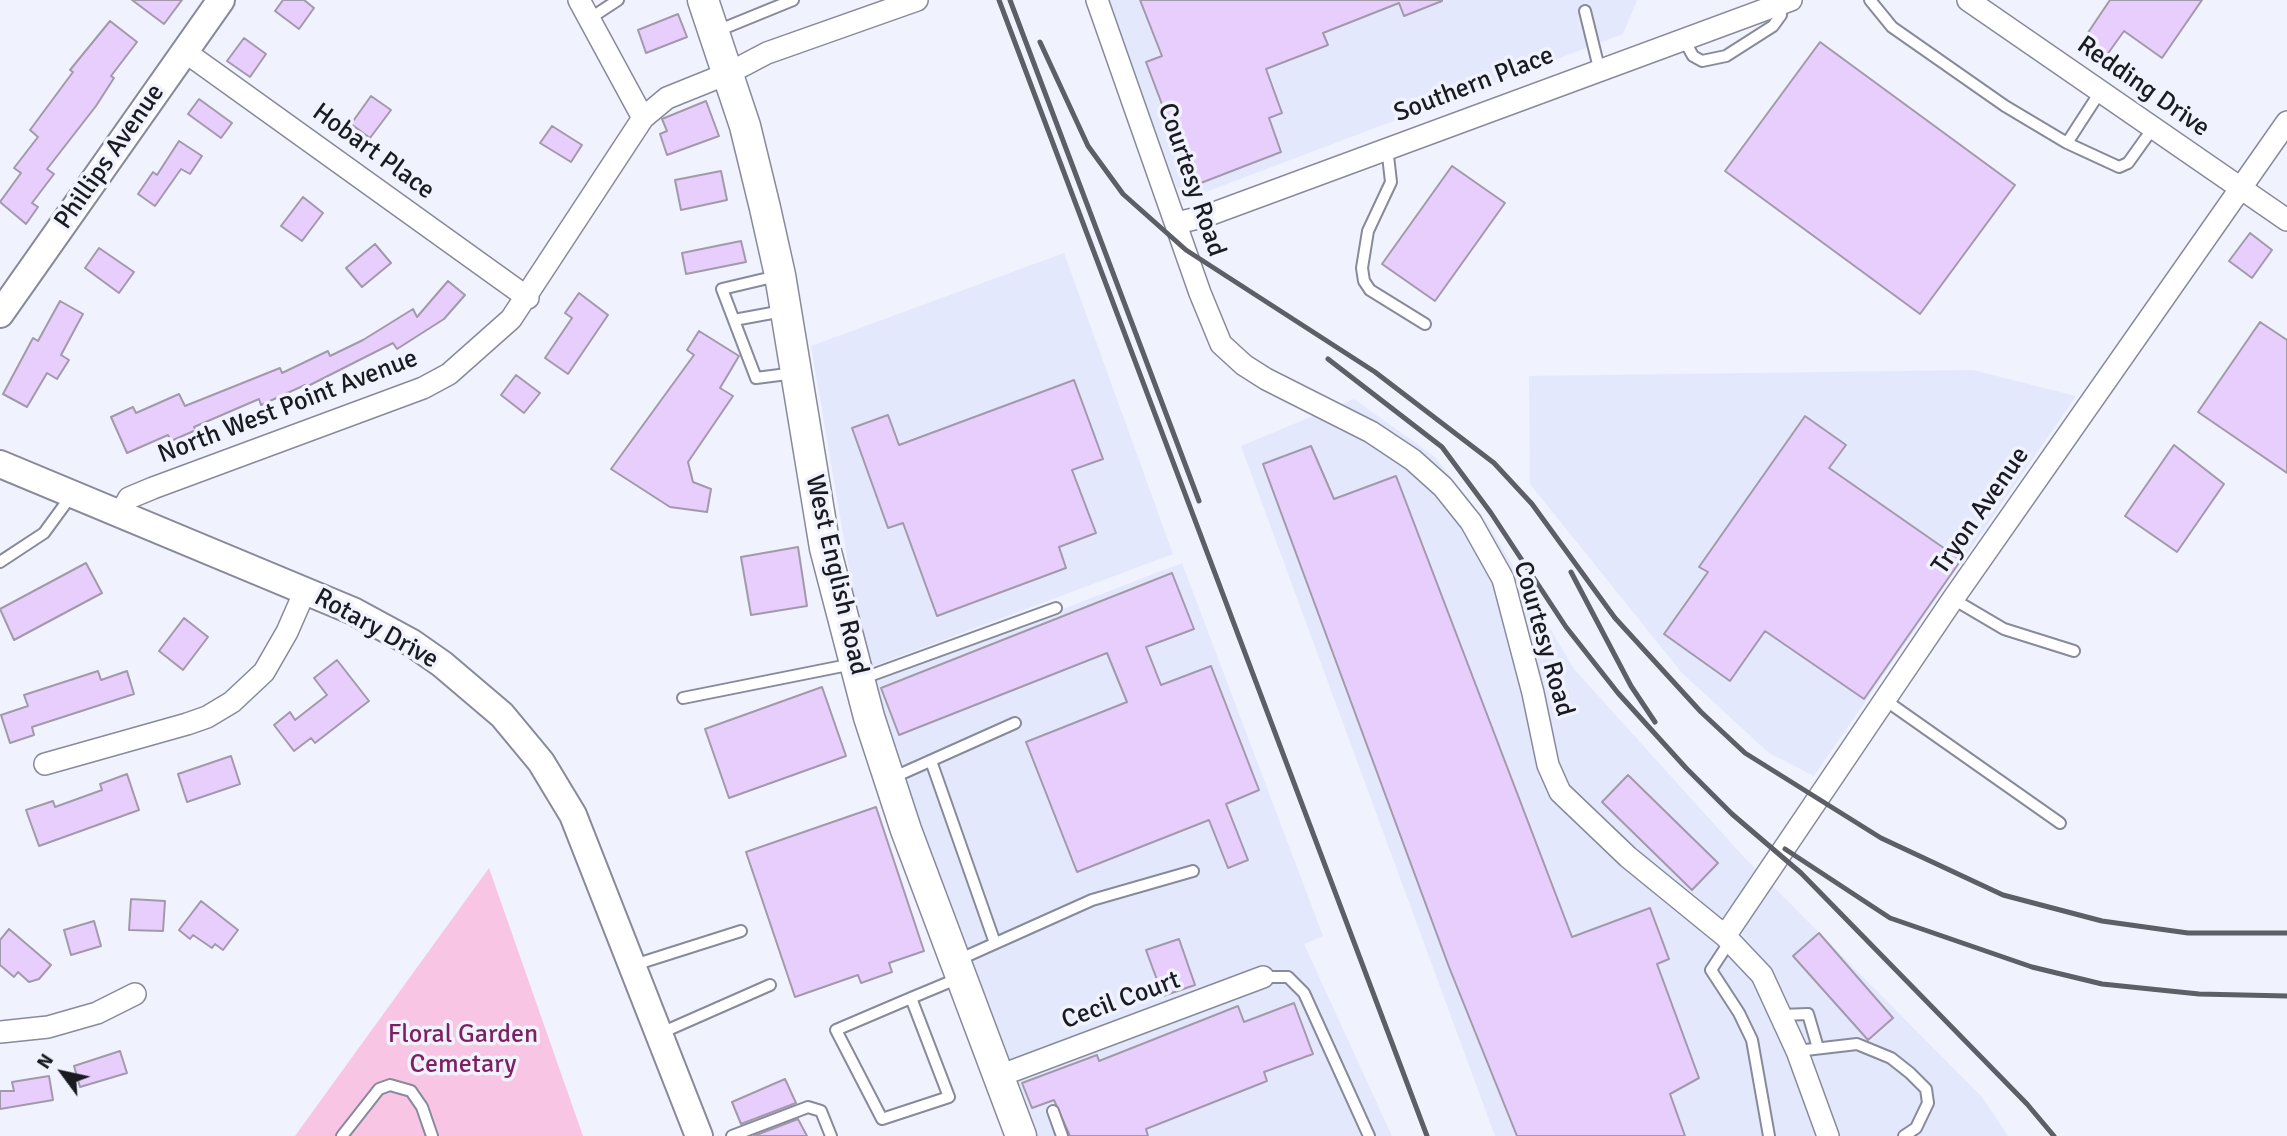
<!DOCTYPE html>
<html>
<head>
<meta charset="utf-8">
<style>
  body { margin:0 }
  #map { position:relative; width:2287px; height:1136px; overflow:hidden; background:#f0f2fd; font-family:Signika,sans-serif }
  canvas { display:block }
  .north { position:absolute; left:28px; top:1038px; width:70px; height:70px; -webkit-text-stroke:5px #f0f2fd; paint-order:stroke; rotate:303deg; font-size:19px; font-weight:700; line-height:28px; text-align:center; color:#1a1b21 }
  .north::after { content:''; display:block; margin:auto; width:24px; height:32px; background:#1a1b21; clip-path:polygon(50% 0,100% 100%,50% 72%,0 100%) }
</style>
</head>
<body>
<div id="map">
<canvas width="2287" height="1136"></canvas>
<div class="north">N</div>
</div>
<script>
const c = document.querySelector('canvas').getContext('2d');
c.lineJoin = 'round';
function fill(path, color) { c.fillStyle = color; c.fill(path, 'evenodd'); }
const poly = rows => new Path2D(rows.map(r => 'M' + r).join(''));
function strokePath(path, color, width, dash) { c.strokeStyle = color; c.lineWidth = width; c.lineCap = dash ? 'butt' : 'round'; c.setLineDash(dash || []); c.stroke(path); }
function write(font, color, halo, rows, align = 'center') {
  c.font = font + ' Signika,sans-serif'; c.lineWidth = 7; c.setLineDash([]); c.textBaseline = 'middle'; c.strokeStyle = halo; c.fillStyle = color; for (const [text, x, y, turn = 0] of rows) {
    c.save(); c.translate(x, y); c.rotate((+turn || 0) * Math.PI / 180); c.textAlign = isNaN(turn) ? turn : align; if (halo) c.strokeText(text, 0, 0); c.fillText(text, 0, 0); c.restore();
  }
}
fill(poly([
  [1101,0,1637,0,1623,34,1182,201],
  [1064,253,1173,554,866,669,811,346],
  [1973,370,2076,396,1814,776,1769,753,1682,673,1530,484,1529,376],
  [1354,399,1435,457,1488,524,1574,669,1742,855,1982,1097,2008,1136,1495,1136,1241,446],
  [1182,563,1323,936,1304,944,1392,1136,1037,1136,866,685]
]), '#e4e8fc');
fill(poly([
  [489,868,583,1136,295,1136]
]), '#f9c5e5');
const building = poly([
  [132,0,182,0,164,24,132,0],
  [283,0,304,0,314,8,299,29,275,11,283,0],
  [1140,0,1442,0,1442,1,1404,16,1399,3,1323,33,1328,45,1266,69,1282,113,1269,118,1281,152,1193,186,1146,62,1162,56,1140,0],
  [2110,0,2202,0,2162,58,2124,31,2104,59,2081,43,2110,0],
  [678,14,687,37,646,53,638,30,678,14],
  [110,21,137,42,111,76,114,78,96,106,47,169,54,174,32,203,38,207,26,224,0,202,21,173,14,168,38,137,30,130,73,72,70,70,110,21],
  [244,38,266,54,250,77,227,61,244,38],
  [1820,42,2015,185,1920,314,1725,171,1820,42],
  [371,96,391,110,370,138,351,124,371,96],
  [199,99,232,123,221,138,188,114,199,99],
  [706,101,719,136,667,155,660,134,667,131,662,119,706,101],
  [552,126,582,145,571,162,540,143,552,126],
  [179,141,202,156,190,174,181,169,155,206,138,194,153,172,157,175,179,141],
  [1452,166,1505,203,1435,301,1382,264,1452,166],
  [721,171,727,200,681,210,675,180,721,171],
  [303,197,323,213,302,241,281,226,303,197],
  [2250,233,2272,250,2252,278,2229,261,2250,233],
  [741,241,746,262,686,274,682,253,741,241],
  [375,244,391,263,362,287,346,268,375,244],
  [99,248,134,272,119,293,85,268,99,248],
  [448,281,465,295,444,319,397,349,393,343,306,387,305,385,261,405,259,399,194,427,196,430,171,441,168,435,127,453,111,417,133,407,136,413,179,394,185,406,280,368,282,373,328,351,330,356,363,340,413,309,417,317,448,281],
  [579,293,608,315,568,374,545,358,572,318,565,313,579,293],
  [60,301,83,314,61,355,69,360,57,379,47,373,27,407,3,394,33,338,38,341,60,301],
  [2260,322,2287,340,2287,473,2198,412,2260,322],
  [699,331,739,356,720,388,733,396,688,462,693,482,711,489,707,512,670,507,611,469,694,355,687,350,699,331],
  [516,375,540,393,524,413,501,395,516,375],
  [1074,380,1103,459,1072,470,1096,533,1059,547,1066,568,937,616,903,523,888,528,852,428,888,415,899,445,1074,380],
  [1805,416,1846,445,1829,468,1961,560,1864,699,1765,631,1730,681,1664,634,1708,572,1699,567,1805,416],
  [2174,445,2224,484,2177,552,2125,516,2174,445],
  [1311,446,1334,499,1396,476,1572,937,1650,908,1669,959,1657,964,1699,1078,1670,1094,1685,1136,1517,1136,1449,967,1263,464,1311,446],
  [798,547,807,606,751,615,741,557,798,547],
  [86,563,102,593,14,640,0,609,86,563],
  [1172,573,1194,629,1146,647,1161,685,1211,666,1259,790,1226,804,1248,860,1228,868,1209,820,1077,872,1026,742,1127,702,1107,653,899,735,881,688,1172,573],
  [184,618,208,637,183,670,159,651,184,618],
  [337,660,369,701,315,743,311,738,294,751,274,725,290,712,295,720,327,695,314,678,337,660],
  [98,671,101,680,127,671,134,694,32,727,34,735,10,743,1,715,28,706,24,695,98,671],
  [822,687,846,756,729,798,705,729,822,687],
  [231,756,240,784,187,802,178,774,231,756],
  [127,774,139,810,39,846,26,810,53,801,55,807,102,790,100,784,127,774],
  [1628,775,1718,863,1692,890,1602,802,1628,775],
  [876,807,924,951,889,963,892,972,861,983,858,975,795,997,746,852,876,807],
  [131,899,165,901,163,931,129,930,131,899],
  [201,901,238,930,223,950,215,944,212,948,193,935,190,939,179,930,201,901],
  [94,921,101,946,71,955,64,930,94,921],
  [9,929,51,965,39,979,29,982,18,972,14,977,0,965,0,940,9,929],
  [1819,933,1893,1018,1868,1040,1793,956,1819,933],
  [1179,939,1195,985,1163,996,1146,950,1179,939],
  [1294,1003,1313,1054,1264,1072,1267,1081,1146,1129,1148,1136,1070,1136,1054,1100,1032,1108,1022,1083,1097,1055,1099,1061,1238,1006,1244,1022,1294,1003],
  [120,1051,127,1073,80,1087,74,1066,120,1051],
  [49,1076,53,1100,0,1109,0,1091,14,1091,12,1082,49,1076],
  [785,1079,796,1103,741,1124,732,1102,785,1079],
  [798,1119,807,1136,754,1136,798,1119]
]);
fill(building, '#e8cefd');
strokePath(building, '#a299aa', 2);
const service = poly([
  [1870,0,1892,27,2005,106,2067,143,2100,92],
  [1585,11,1599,68],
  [589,19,618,0],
  [717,31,793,0],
  [1683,38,1693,56,1702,61,1726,56,1773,26,1781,15,1781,3],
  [2067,143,2119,167,2128,163,2153,128],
  [1387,147,1391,182,1368,231,1362,268,1364,281,1370,290,1425,324],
  [777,276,722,289,756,378,795,373],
  [734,320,783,311],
  [0,562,44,533,71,496],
  [1953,599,2004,629,2074,651],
  [861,679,1056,608],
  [683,698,853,664],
  [1885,700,2060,823],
  [931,761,995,943],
  [892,778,1015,723],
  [1730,941,1711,970,1739,1013,1752,1040,1769,1136],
  [958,960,1092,900,1193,871],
  [634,965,741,931],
  [1263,977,1288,977,1304,993,1369,1136],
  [911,998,949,1097,882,1119,836,1030,911,998,959,978],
  [1781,1015,1808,1014,1818,1048],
  [661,1033,770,985],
  [1797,1051,1857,1044,1891,1058,1910,1073,1926,1089,1928,1103,1916,1128,1904,1136],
  [1053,1111,1062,1136],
  [342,1136,379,1089,390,1085,411,1091,422,1107,432,1136],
  [732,1136,808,1107,821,1111,831,1136]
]);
const minor = poly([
  [579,0,643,118],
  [1097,0,1200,293,1221,344,1244,365,1266,379,1371,432,1413,460,1443,487,1471,522,1503,579,1533,693,1548,765,1560,792,1628,857,1725,936,1762,975,1797,1051,1828,1136],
  [1968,0,2287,220],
  [184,51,528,298],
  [1177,223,1206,216,1791,0],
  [121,512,129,498,153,488,423,388,449,374,511,319,643,118,667,98,729,73,767,53,917,0],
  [45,764,187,724,207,717,232,702,264,672,287,632,305,591],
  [1725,936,1953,599,2287,122],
  [0,1032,48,1027,97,1013,135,994],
  [999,1076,1263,977]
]);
const tertiary = poly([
  [0,314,221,0],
  [0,464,353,611,412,643,442,664,502,715,541,762,573,815,699,1136]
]);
const secondary = poly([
  [703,0,745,126,765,208,780,275,825,548,869,717,906,830,1021,1136]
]);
strokePath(service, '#878a9b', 14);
strokePath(minor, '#878a9b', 24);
strokePath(tertiary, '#878a9b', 30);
strokePath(secondary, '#878a9b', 33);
strokePath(service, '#fff', 10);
strokePath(minor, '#fff', 21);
strokePath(tertiary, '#fff', 26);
strokePath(secondary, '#fff', 30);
strokePath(poly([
  [999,0,1427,1136],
  [1010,0,1199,501],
  [1040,42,1088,146,1123,194,1186,250,1375,372,1494,463,1532,504,1615,618,1701,712,1745,753,1881,838,2003,895,2102,921,2188,933,2287,933],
  [1328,359,1442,447,1491,513,1566,627,1618,693,1686,768,1732,814,1801,873,2027,1104,2054,1136],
  [1571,572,1631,686,1655,722],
  [1785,849,1890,918,2032,967,2102,984,2199,994,2287,996]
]), '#5d5f66', 5);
write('26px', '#1a1b21', '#f0f2fd', [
  ["Southern Place",1474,85,-21],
  ["Redding Drive",2143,87,35],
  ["Hobart Place",373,152,36],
  ["Phillips Avenue",110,157,-55],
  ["Courtesy Road",1191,180,71],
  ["North West Point Avenue",288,407,-21],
  ["Tryon Avenue",1981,511,-55],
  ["West English Road",836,575,77],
  ["Rotary Drive",376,629,29],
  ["Courtesy Road",1543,639,74],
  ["Cecil Court",1121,1001,-20]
]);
write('26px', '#7d1f62', '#f0f2fd', [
  ["Floral Garden",463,1035],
  ["Cemetary",463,1065]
]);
</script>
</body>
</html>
